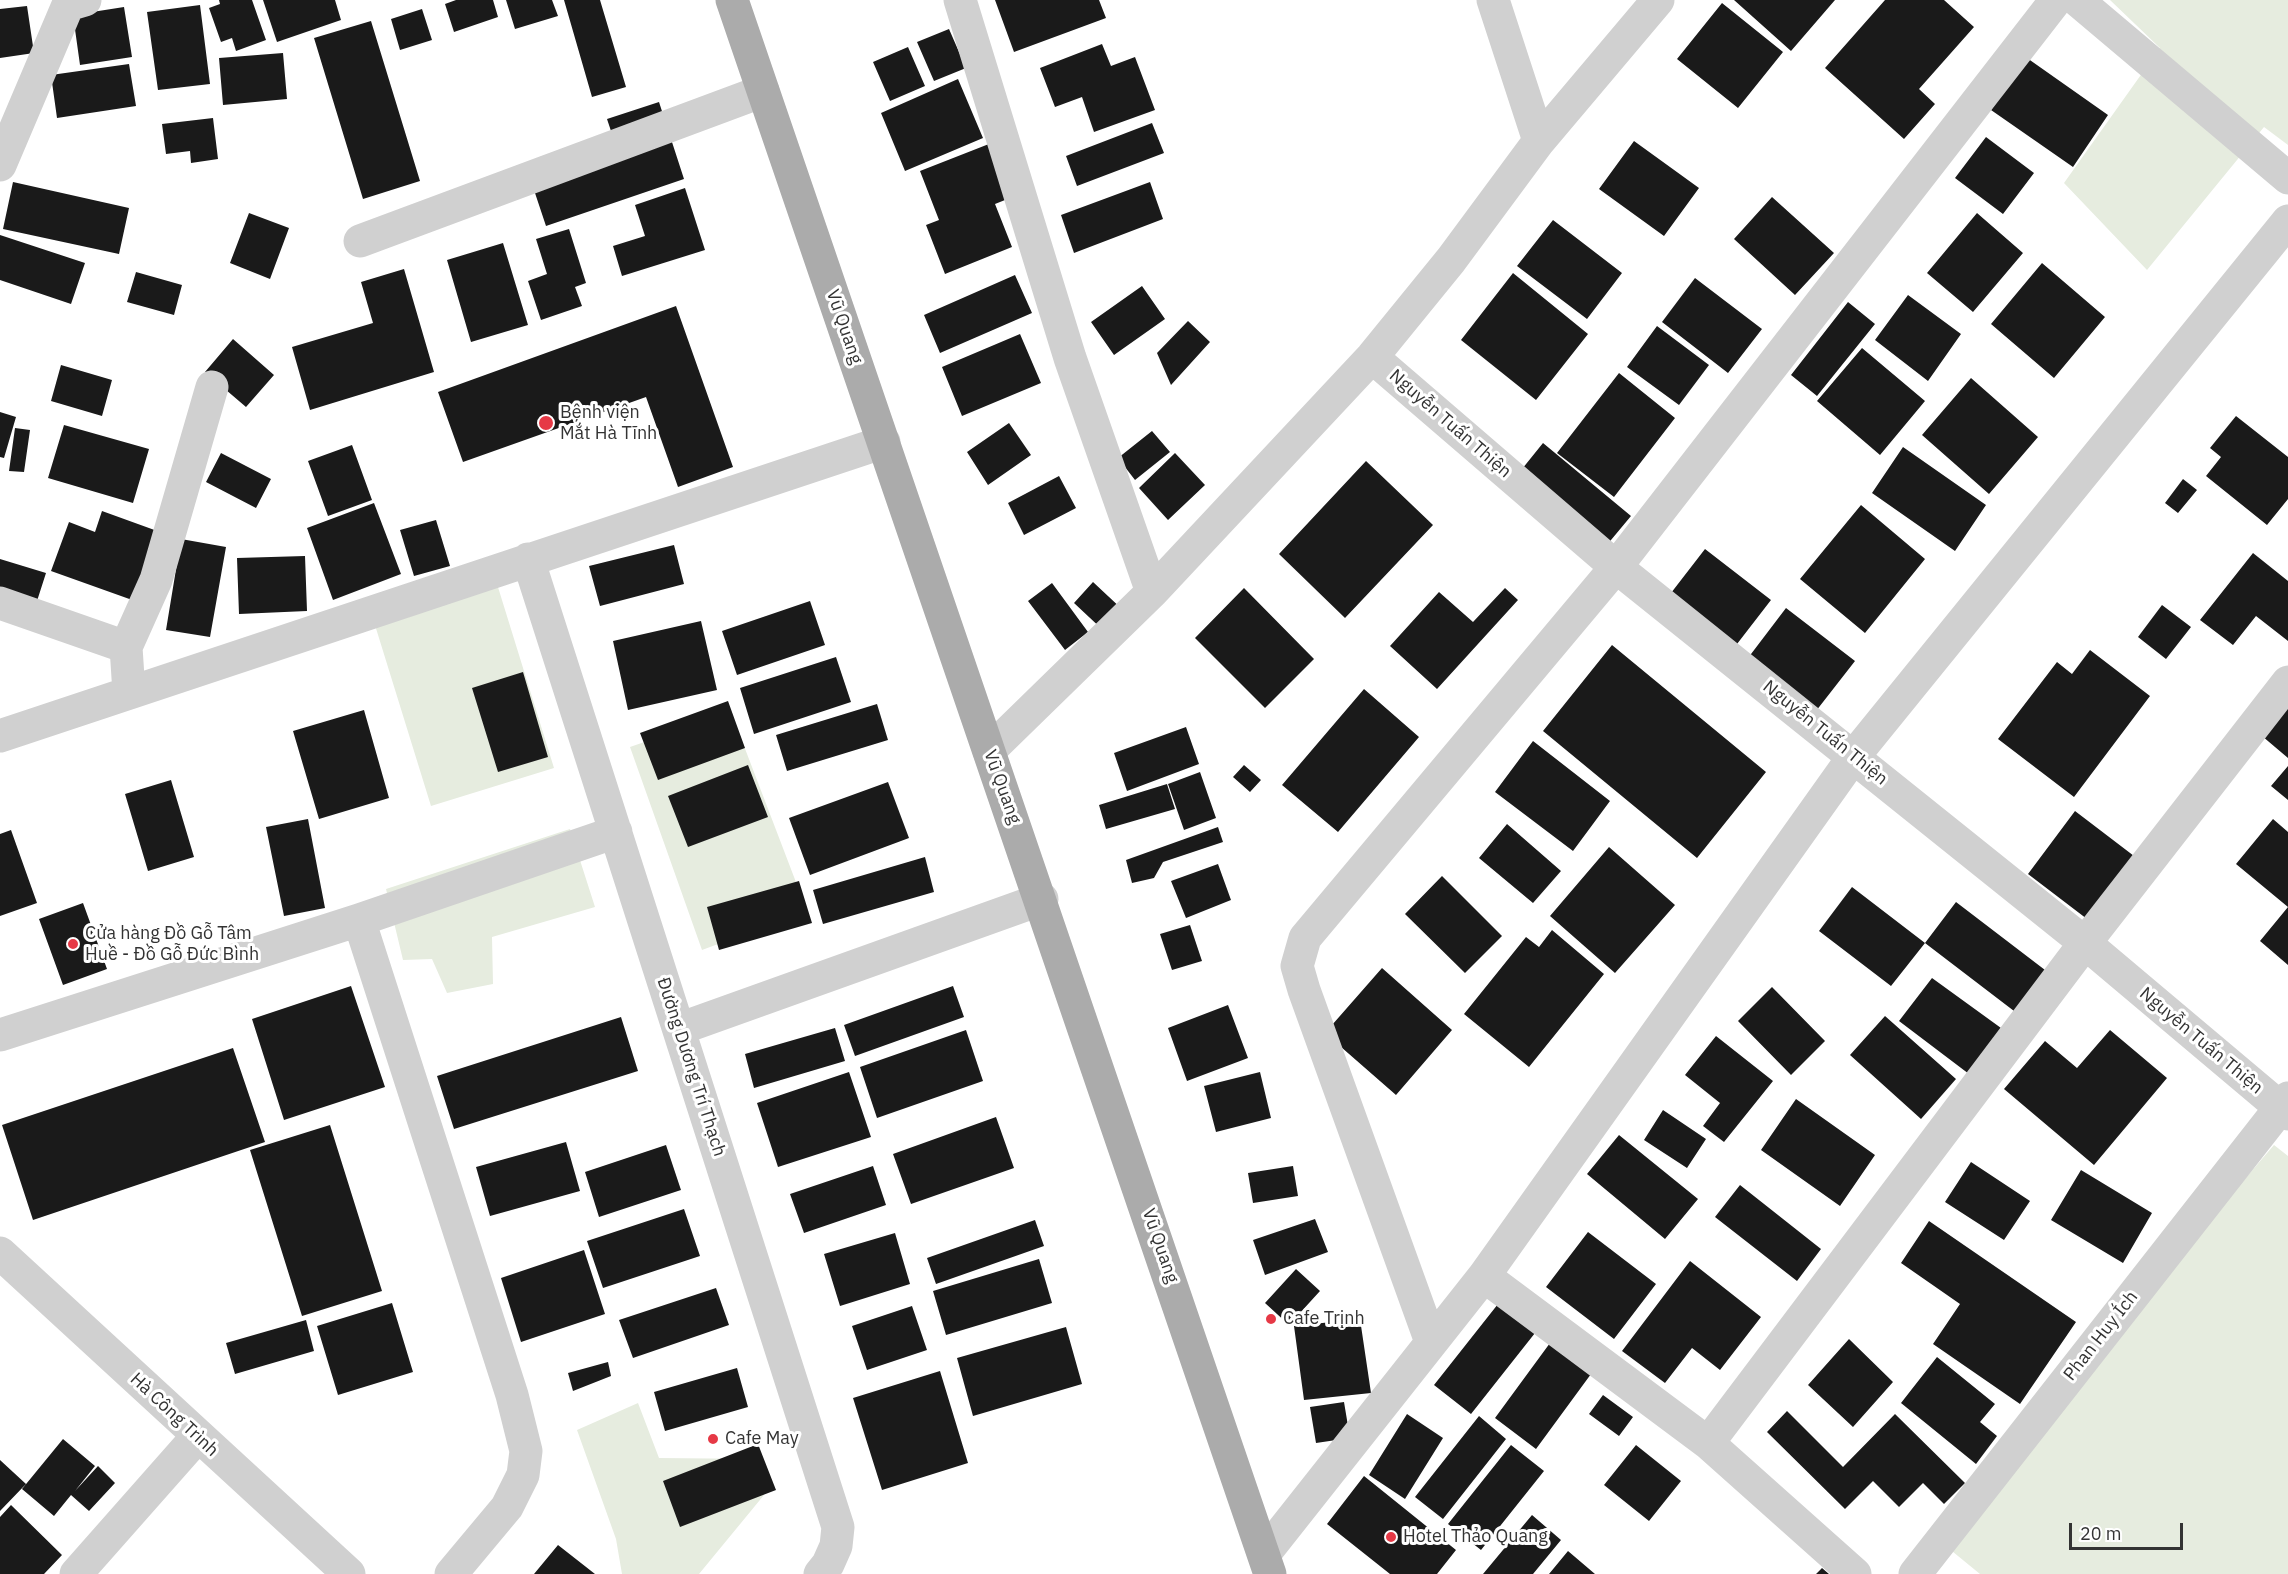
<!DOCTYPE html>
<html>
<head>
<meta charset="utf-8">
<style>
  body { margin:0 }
  #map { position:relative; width:2288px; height:1574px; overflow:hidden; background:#fff; font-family:"IBM Plex Sans",sans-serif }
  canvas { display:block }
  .scale { position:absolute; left:2069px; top:1523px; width:114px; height:27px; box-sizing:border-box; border:3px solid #333; border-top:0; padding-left:8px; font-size:18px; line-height:21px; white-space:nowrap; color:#333; -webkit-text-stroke:4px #fff; paint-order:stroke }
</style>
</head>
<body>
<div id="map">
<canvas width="2288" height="1574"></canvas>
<div class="scale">20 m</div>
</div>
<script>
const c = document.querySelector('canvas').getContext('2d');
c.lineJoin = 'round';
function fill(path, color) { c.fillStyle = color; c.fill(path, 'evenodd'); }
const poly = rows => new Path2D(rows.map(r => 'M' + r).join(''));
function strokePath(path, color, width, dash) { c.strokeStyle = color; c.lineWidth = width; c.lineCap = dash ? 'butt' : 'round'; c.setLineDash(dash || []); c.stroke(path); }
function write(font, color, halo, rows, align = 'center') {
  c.font = font + ' "IBM Plex Sans",sans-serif'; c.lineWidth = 6; c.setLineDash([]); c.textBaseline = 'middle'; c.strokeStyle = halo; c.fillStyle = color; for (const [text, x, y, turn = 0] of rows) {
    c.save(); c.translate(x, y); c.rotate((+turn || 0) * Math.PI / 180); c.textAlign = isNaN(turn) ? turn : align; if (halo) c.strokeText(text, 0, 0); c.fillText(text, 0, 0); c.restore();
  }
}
fill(poly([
  [2110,0,2288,0,2288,145,2264,127,2147,270,2064,183,2160,48],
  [493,571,554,768,431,806,370,609],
  [731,712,807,911,702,950,630,747],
  [570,829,595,907,492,937,493,984,447,993,432,959,403,960,386,889],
  [2274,1145,2288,1156,2288,1574,1980,1574,1936,1538],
  [638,1403,659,1458,761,1459,764,1495,699,1574,622,1574,616,1539,577,1430]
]), '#e6ecdf');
fill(poly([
  [219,0,252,0,266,40,236,51,232,38,221,42,209,8,220,4],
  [263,0,335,0,341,20,277,42],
  [456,0,493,0,498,17,454,32,445,4],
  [506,0,552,0,558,16,515,29],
  [564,0,600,0,626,87,592,97],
  [995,0,1099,0,1106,18,1014,52],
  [1734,0,1835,0,1791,51],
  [1885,0,1944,0,1974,27,1919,89,1935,104,1904,139,1825,68],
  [1722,3,1783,52,1738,108,1677,59],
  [200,5,210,84,158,90,147,12],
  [27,6,34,53,0,58,0,9],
  [124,7,132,57,80,65,73,15],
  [422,9,432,40,400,50,391,19],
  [371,21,420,181,363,199,314,38],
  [949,29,966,68,934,81,917,42],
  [1102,44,1111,66,1135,57,1155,110,1094,132,1082,97,1055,107,1040,68],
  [908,47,925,86,890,101,873,62],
  [283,53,287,99,223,105,219,58],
  [2027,58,2108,115,2073,167,1991,110],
  [129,64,136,106,57,118,51,75],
  [958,79,983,138,905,171,881,113],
  [659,102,684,179,546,226,531,181,618,152,607,119],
  [213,118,218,159,191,163,190,151,166,154,162,124],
  [1152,123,1164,153,1077,186,1066,156],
  [1986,137,2034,173,2003,214,1955,178],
  [1634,141,1699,188,1664,236,1599,189],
  [994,142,1015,196,995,204,1012,247,945,274,926,225,939,220,920,171],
  [13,182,129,208,119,254,3,229],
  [1150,182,1163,219,1074,253,1061,215],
  [685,188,705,250,622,276,613,246,645,236,635,205],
  [1772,197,1834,253,1795,295,1734,239],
  [249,213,289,228,270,279,230,263],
  [1977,213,2023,253,1973,312,1927,273],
  [1553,220,1622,273,1587,319,1517,266],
  [569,229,586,283,575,287,582,306,541,320,528,281,547,274,536,239],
  [0,235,85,263,71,304,0,280],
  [503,243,528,325,471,342,447,260],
  [2042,263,2105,317,2054,378,1991,324],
  [404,269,434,372,310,410,292,347,373,323,361,282],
  [136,272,182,285,174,315,127,302],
  [1513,273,1588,334,1536,400,1461,340],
  [1015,275,1032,313,940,353,924,315],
  [1695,278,1762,329,1728,373,1662,322],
  [1142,286,1165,319,1114,355,1091,322],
  [1908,295,1961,334,1928,381,1875,340],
  [1848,302,1875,324,1817,396,1791,375],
  [676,306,733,467,678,487,646,397,463,462,438,392],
  [1188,321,1210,342,1171,385,1157,353],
  [1657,326,1709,365,1679,405,1627,367],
  [1020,334,1041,383,962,416,942,367],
  [233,339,274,375,246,407,205,372],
  [1862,348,1925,401,1880,455,1817,401],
  [61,365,112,380,102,416,51,401],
  [1619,373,1675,418,1614,497,1557,453],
  [1971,378,2038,437,1989,494,1922,435],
  [0,412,16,417,4,458,0,457],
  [2236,416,2288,457,2288,499,2267,525,2206,476,2221,457,2210,448],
  [1009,423,1031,455,988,485,967,452],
  [64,425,149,449,133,503,48,478],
  [15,428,30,430,24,472,9,471],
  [1152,431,1170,452,1135,480,1118,458],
  [1543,443,1631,516,1606,546,1518,474],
  [352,445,372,500,328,516,308,461],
  [1903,447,1986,505,1955,551,1872,493],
  [221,453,271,479,256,508,206,482],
  [1175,453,1205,485,1168,520,1139,488],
  [1366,461,1433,525,1345,618,1279,554],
  [1059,476,1076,508,1024,535,1008,503],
  [2183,479,2197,490,2178,513,2165,503],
  [374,503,401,574,333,600,307,528],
  [1861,505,1925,559,1865,633,1800,579],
  [102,511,160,532,135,601,51,571,69,522,95,532],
  [436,520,450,566,414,576,400,530],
  [181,539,226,547,210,637,166,630],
  [674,545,684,584,600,606,589,566],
  [1705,549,1771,600,1737,644,1671,593],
  [2253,553,2288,581,2288,641,2256,616,2233,645,2200,620],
  [305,556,307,611,239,614,237,558],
  [0,559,46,573,37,601,0,589],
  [1093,582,1124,611,1105,632,1074,603],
  [1052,583,1088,632,1065,650,1028,601],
  [1244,588,1314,659,1265,708,1195,638],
  [1505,588,1518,600,1437,689,1390,646,1439,592,1473,622],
  [810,601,825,645,737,675,722,631],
  [2162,605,2191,627,2166,659,2138,637],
  [1786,608,1855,661,1816,711,1748,658],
  [701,621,717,690,628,710,613,641],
  [1612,645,1766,772,1697,858,1543,731],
  [2090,650,2150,696,2074,797,1998,739,2057,662,2072,674],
  [836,657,851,702,754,734,740,688],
  [523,672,548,757,498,772,472,688],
  [1364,689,1419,737,1338,832,1282,785],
  [728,701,745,748,658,780,640,733],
  [877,704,888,740,787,771,776,735],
  [2288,705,2288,758,2262,736],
  [364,710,389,798,319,819,293,731],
  [1186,727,1199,764,1127,791,1114,753],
  [1533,741,1610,801,1573,851,1495,792],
  [748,765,768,817,688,847,668,796],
  [1244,765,1261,780,1250,792,1233,777],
  [2288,766,2288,800,2271,786],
  [1200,772,1216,818,1184,830,1168,784],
  [171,780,194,857,148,871,125,794],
  [888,782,909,838,810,875,789,818],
  [1167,784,1175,809,1106,829,1099,805],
  [2075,811,2134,856,2087,919,2028,874],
  [308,819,325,908,284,916,266,827],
  [2273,819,2288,832,2288,965,2260,941,2288,907,2236,864],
  [1507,824,1561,871,1533,903,1479,858],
  [1218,827,1223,842,1163,862,1154,878,1132,883,1126,860],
  [11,830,37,903,0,916,0,834],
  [1609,847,1675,905,1615,973,1550,916],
  [925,857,934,892,823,924,813,890],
  [1218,864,1231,900,1186,918,1171,881],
  [1442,876,1502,936,1465,973,1405,914],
  [799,881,812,923,719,950,707,907],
  [1852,887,1925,943,1891,986,1819,931],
  [1956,902,2045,970,2014,1011,1925,943],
  [83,903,107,969,63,985,39,919],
  [1190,925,1202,961,1172,970,1160,934],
  [1552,930,1604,974,1529,1067,1464,1014,1526,937,1539,947],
  [1382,968,1452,1030,1396,1095,1325,1033],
  [1932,978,2001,1028,1969,1074,1899,1021],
  [351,986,385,1087,284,1120,252,1019],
  [953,986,964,1017,855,1056,844,1025],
  [1772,987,1825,1041,1791,1075,1738,1021],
  [1228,1005,1248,1058,1187,1081,1168,1028],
  [1885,1016,1956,1079,1921,1119,1850,1055],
  [621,1017,638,1071,454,1129,437,1076],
  [835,1028,845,1061,754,1088,745,1054],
  [966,1030,983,1081,877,1118,860,1067],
  [2110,1030,2167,1078,2094,1165,2004,1089,2045,1041,2077,1068],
  [1716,1036,1773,1081,1724,1142,1703,1126,1720,1103,1685,1075],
  [233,1048,265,1142,33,1220,2,1125],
  [849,1072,871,1137,778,1167,757,1103],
  [1260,1072,1271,1118,1216,1132,1204,1086],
  [1796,1099,1875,1155,1840,1206,1761,1150],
  [1663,1110,1706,1139,1687,1168,1644,1140],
  [996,1117,1014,1168,911,1204,893,1154],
  [330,1125,382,1291,302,1316,250,1150],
  [1619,1135,1698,1199,1665,1239,1587,1174],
  [566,1142,580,1191,490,1216,476,1167],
  [666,1145,681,1190,599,1217,585,1172],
  [1971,1162,2030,1201,2004,1240,1945,1202],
  [873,1166,886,1205,804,1233,790,1194],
  [1293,1166,1298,1196,1253,1203,1248,1173],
  [2081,1170,2152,1213,2123,1263,2051,1220],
  [1740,1185,1821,1249,1797,1281,1715,1217],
  [684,1209,700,1256,603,1288,587,1241],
  [1315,1219,1328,1252,1265,1275,1253,1240],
  [1035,1220,1044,1246,936,1284,927,1258],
  [1929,1221,2076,1322,2020,1404,1933,1344,1960,1304,1901,1263],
  [1588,1232,1656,1284,1614,1339,1546,1287],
  [895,1233,910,1284,840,1306,824,1254],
  [584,1250,605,1314,521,1342,501,1278],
  [1039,1259,1052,1303,946,1335,933,1291],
  [1690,1261,1761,1317,1720,1370,1692,1348,1665,1383,1622,1351],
  [1296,1269,1320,1291,1289,1325,1265,1303],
  [716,1288,729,1325,633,1358,619,1320],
  [392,1303,413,1372,338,1395,317,1326],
  [1498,1304,1535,1333,1471,1414,1434,1385],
  [912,1306,927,1350,867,1370,852,1326],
  [1360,1319,1371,1393,1304,1400,1294,1326],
  [306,1320,314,1351,235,1374,226,1343],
  [1066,1327,1082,1384,973,1416,957,1358],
  [1849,1339,1893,1382,1853,1427,1808,1385],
  [1550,1343,1591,1374,1536,1449,1495,1418],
  [1937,1357,1995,1404,1980,1422,1997,1436,1976,1464,1901,1403],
  [608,1362,611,1376,573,1391,568,1373],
  [737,1368,748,1407,665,1431,654,1392],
  [940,1371,968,1463,882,1490,853,1398],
  [1603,1395,1633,1417,1619,1436,1589,1414],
  [1344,1402,1350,1438,1316,1443,1310,1407],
  [1787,1411,1843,1467,1895,1414,1965,1483,1944,1504,1923,1483,1899,1507,1873,1481,1845,1509,1767,1432],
  [1407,1414,1443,1438,1405,1499,1369,1475],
  [1479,1416,1506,1439,1443,1519,1415,1497],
  [63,1439,95,1466,75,1491,98,1466,115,1483,89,1511,71,1495,54,1516,22,1489],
  [758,1444,776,1490,680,1527,663,1481],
  [1511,1445,1544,1471,1481,1550,1448,1524],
  [1636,1445,1681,1481,1649,1521,1604,1485],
  [0,1460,26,1484,0,1511],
  [1364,1476,1456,1550,1437,1574,1390,1574,1327,1524],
  [11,1505,62,1555,44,1574,0,1574,0,1517],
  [1532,1515,1561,1540,1533,1574,1483,1574],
  [558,1545,595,1574,534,1574],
  [1568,1551,1595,1574,1549,1574],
  [1822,1568,1829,1574,1816,1574]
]), '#1a1a1a');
strokePath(poly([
  [960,0,1070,358,1152,592],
  [1493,0,1539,141],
  [2077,0,2288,178],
  [0,165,68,5,85,0],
  [360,241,763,91],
  [1372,357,1616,567,2085,943,2288,1114],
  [528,559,838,1527,836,1546,828,1564,820,1574],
  [0,603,126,647],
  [129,693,126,647,156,580,212,387],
  [0,736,884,442],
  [989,751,1152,592,1372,357,1451,260,1539,141,1658,0],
  [359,920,512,1395,526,1451,523,1475,507,1507,451,1574],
  [679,1029,1042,899],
  [0,1035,359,920,616,832],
  [0,1253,349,1574],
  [1484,1276,1708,1443,1855,1574],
  [1431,1342,1304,990,1297,966,1305,938,1616,567,2056,0],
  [1708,1443,2085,943,2288,682],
  [1265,1553,1484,1276,1854,756,2288,221],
  [76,1574,197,1437],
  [1915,1574,2288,1098]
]), '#d0d0d0', 33);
strokePath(poly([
  [732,0,1270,1574]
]), '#ababab', 33);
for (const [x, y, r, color] of [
  [546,423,8,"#e63946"],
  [73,944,6,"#e63946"],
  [1271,1319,6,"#e63946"],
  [713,1439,6,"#e63946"],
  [1391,1537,6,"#e63946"]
]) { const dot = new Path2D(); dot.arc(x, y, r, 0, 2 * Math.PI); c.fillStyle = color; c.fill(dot); strokePath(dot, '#fff', 2); }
write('18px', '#333', '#fff', [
  ["Vũ Quang",844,327,71],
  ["Nguyễn Tuấn Thiện",1450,424,41],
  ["Nguyễn Tuấn Thiện",1825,733,39],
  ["Vũ Quang",1002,787,70],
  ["Nguyễn Tuấn Thiện",2201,1041,40],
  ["Đường Dương Trí Thạch",691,1067,72],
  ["Vũ Quang",1160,1246,71],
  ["Phan Huy Ích",2101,1336,-52],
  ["Hà Công Trình",174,1415,43]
]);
write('18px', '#333', '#fff', [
  ["Bệnh viện",560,413],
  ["Mắt Hà Tĩnh",560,434],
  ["Cửa hàng Đồ Gỗ Tâm",85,934],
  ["Huề - Đồ Gỗ Đức Bình",85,955],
  ["Cafe Trịnh",1283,1319],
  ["Cafe May",725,1439],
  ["Hotel Thảo Quang",1403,1537]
], 'left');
</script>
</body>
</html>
